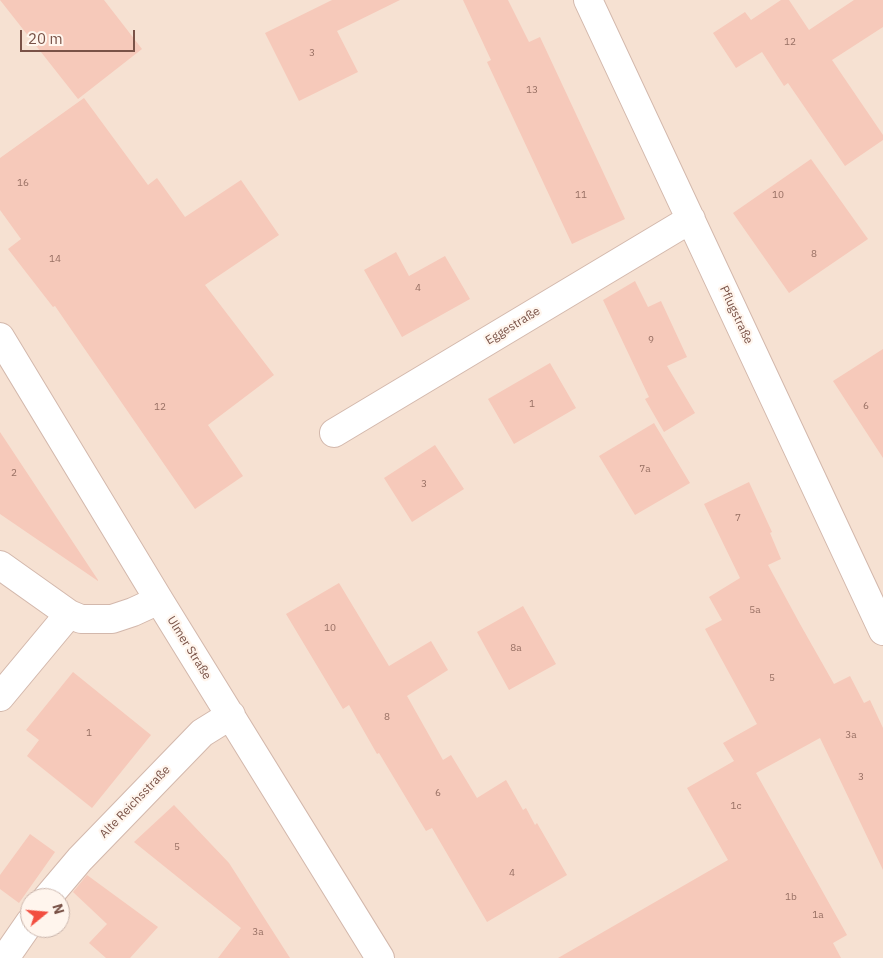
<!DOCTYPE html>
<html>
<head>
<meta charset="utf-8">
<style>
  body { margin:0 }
  #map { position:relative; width:883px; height:958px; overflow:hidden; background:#fef1e4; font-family:"IBM Plex Sans",sans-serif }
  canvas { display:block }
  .north { position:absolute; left:20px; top:888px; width:50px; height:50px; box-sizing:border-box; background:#fff5ed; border:1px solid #c9b4ab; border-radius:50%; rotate:73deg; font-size:14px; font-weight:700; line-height:20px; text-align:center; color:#795247 }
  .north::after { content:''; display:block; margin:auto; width:18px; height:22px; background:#f24e40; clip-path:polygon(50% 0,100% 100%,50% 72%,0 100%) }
  .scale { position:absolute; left:20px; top:30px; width:115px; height:22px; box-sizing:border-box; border:2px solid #795247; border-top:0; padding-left:6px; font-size:15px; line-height:18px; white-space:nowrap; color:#795247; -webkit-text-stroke:4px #fff5ed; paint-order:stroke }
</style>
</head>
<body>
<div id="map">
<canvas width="883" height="958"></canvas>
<div class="north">N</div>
<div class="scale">20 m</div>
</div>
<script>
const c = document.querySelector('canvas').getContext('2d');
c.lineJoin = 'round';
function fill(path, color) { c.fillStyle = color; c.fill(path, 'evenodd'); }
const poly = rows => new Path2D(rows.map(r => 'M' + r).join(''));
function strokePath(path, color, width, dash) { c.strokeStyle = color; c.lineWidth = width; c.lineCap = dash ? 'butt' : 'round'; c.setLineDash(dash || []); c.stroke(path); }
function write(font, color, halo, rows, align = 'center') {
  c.font = font + ' "IBM Plex Sans",sans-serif'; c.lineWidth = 4.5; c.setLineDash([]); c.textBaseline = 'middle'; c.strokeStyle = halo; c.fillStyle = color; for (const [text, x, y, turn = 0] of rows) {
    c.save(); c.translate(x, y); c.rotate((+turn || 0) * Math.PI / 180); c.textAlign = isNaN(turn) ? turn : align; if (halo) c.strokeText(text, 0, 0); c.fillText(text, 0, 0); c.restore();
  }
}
fill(poly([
  [0,0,883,0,883,958,0,958],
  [30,898,60,898,60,928,30,928]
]), '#f6e1d2');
fill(poly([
  [0,0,104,0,142,49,78,99],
  [332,0,400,0,337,31,358,72,299,101,265,33],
  [463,0,508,0,529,42,540,37,625,219,572,244,487,62,491,60],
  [781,0,789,0,809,30,854,0,883,0,883,27,832,60,883,135,883,140,845,166,788,83,784,86,762,52,736,68,713,33,745,12,751,20],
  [84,98,148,185,157,178,185,217,241,180,279,235,205,285,274,375,208,425,243,476,195,509,55,306,53,307,8,249,21,239,0,210,0,158],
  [811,159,868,239,789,293,733,213],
  [396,252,409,276,445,256,470,299,402,337,364,270],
  [635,281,648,307,661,301,687,357,667,366,695,413,664,432,645,399,649,397,603,300],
  [883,349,883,458,833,381],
  [550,363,576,408,514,444,488,399],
  [654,423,690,483,635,515,599,456],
  [0,432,98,580,98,581,0,514],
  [435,445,464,489,412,522,384,478],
  [749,482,772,532,770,533,781,559,768,565,800,624,834,684,850,676,864,703,870,700,883,728,883,870,820,738,756,773,847,935,833,943,841,958,558,958,728,860,687,788,734,761,723,743,757,724,705,629,722,620,709,597,740,578,704,504],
  [339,583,389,666,431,641,448,670,407,696,443,760,451,755,477,798,506,780,523,810,526,808,535,825,537,823,567,875,487,922,432,828,426,831,379,753,377,754,349,705,343,709,286,614],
  [523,606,556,664,509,690,477,632],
  [73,672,151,735,92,808,27,756,39,740,26,730],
  [174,805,229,863,290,958,218,958,241,928,134,842],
  [30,834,55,852,19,903,0,889,0,875],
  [87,875,158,927,130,958,106,958,89,943,107,924,73,892]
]), '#f6c9ba');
const minor = poly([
  [588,0,883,631],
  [0,337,159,600,380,958],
  [334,433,691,219],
  [0,565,69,614,81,619,112,619,133,612,159,600],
  [0,697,69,614],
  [47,898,80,859,202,733,231,715],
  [5,958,30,922]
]);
strokePath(minor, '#d3b8ac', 30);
strokePath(minor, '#fff', 28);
write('10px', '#987064', null, [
  ["12",790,42],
  ["3",312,53],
  ["13",532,90],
  ["16",23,183],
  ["11",581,195],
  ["10",778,195],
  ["8",814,254],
  ["14",55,259],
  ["4",418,288],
  ["9",651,340],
  ["1",532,404],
  ["6",866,406],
  ["12",160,407],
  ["7a",645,469],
  ["2",14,473],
  ["3",424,484],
  ["7",738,518],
  ["5a",755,610],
  ["10",330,628],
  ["8a",516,648],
  ["5",772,678],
  ["8",387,717],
  ["1",89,733],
  ["3a",851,735],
  ["3",861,777],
  ["6",438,793],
  ["1c",736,806],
  ["5",177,847],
  ["4",512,873],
  ["1b",791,897],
  ["1a",818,915],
  ["3a",258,932]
]);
write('12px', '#795247', '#fff5ed', [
  ["Pflugstraße",736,315,65],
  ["Eggestraße",513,326,-31],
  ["Ulmer Straße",189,648,58],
  ["Alte Reichsstraße",135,802,-46]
]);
</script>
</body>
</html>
